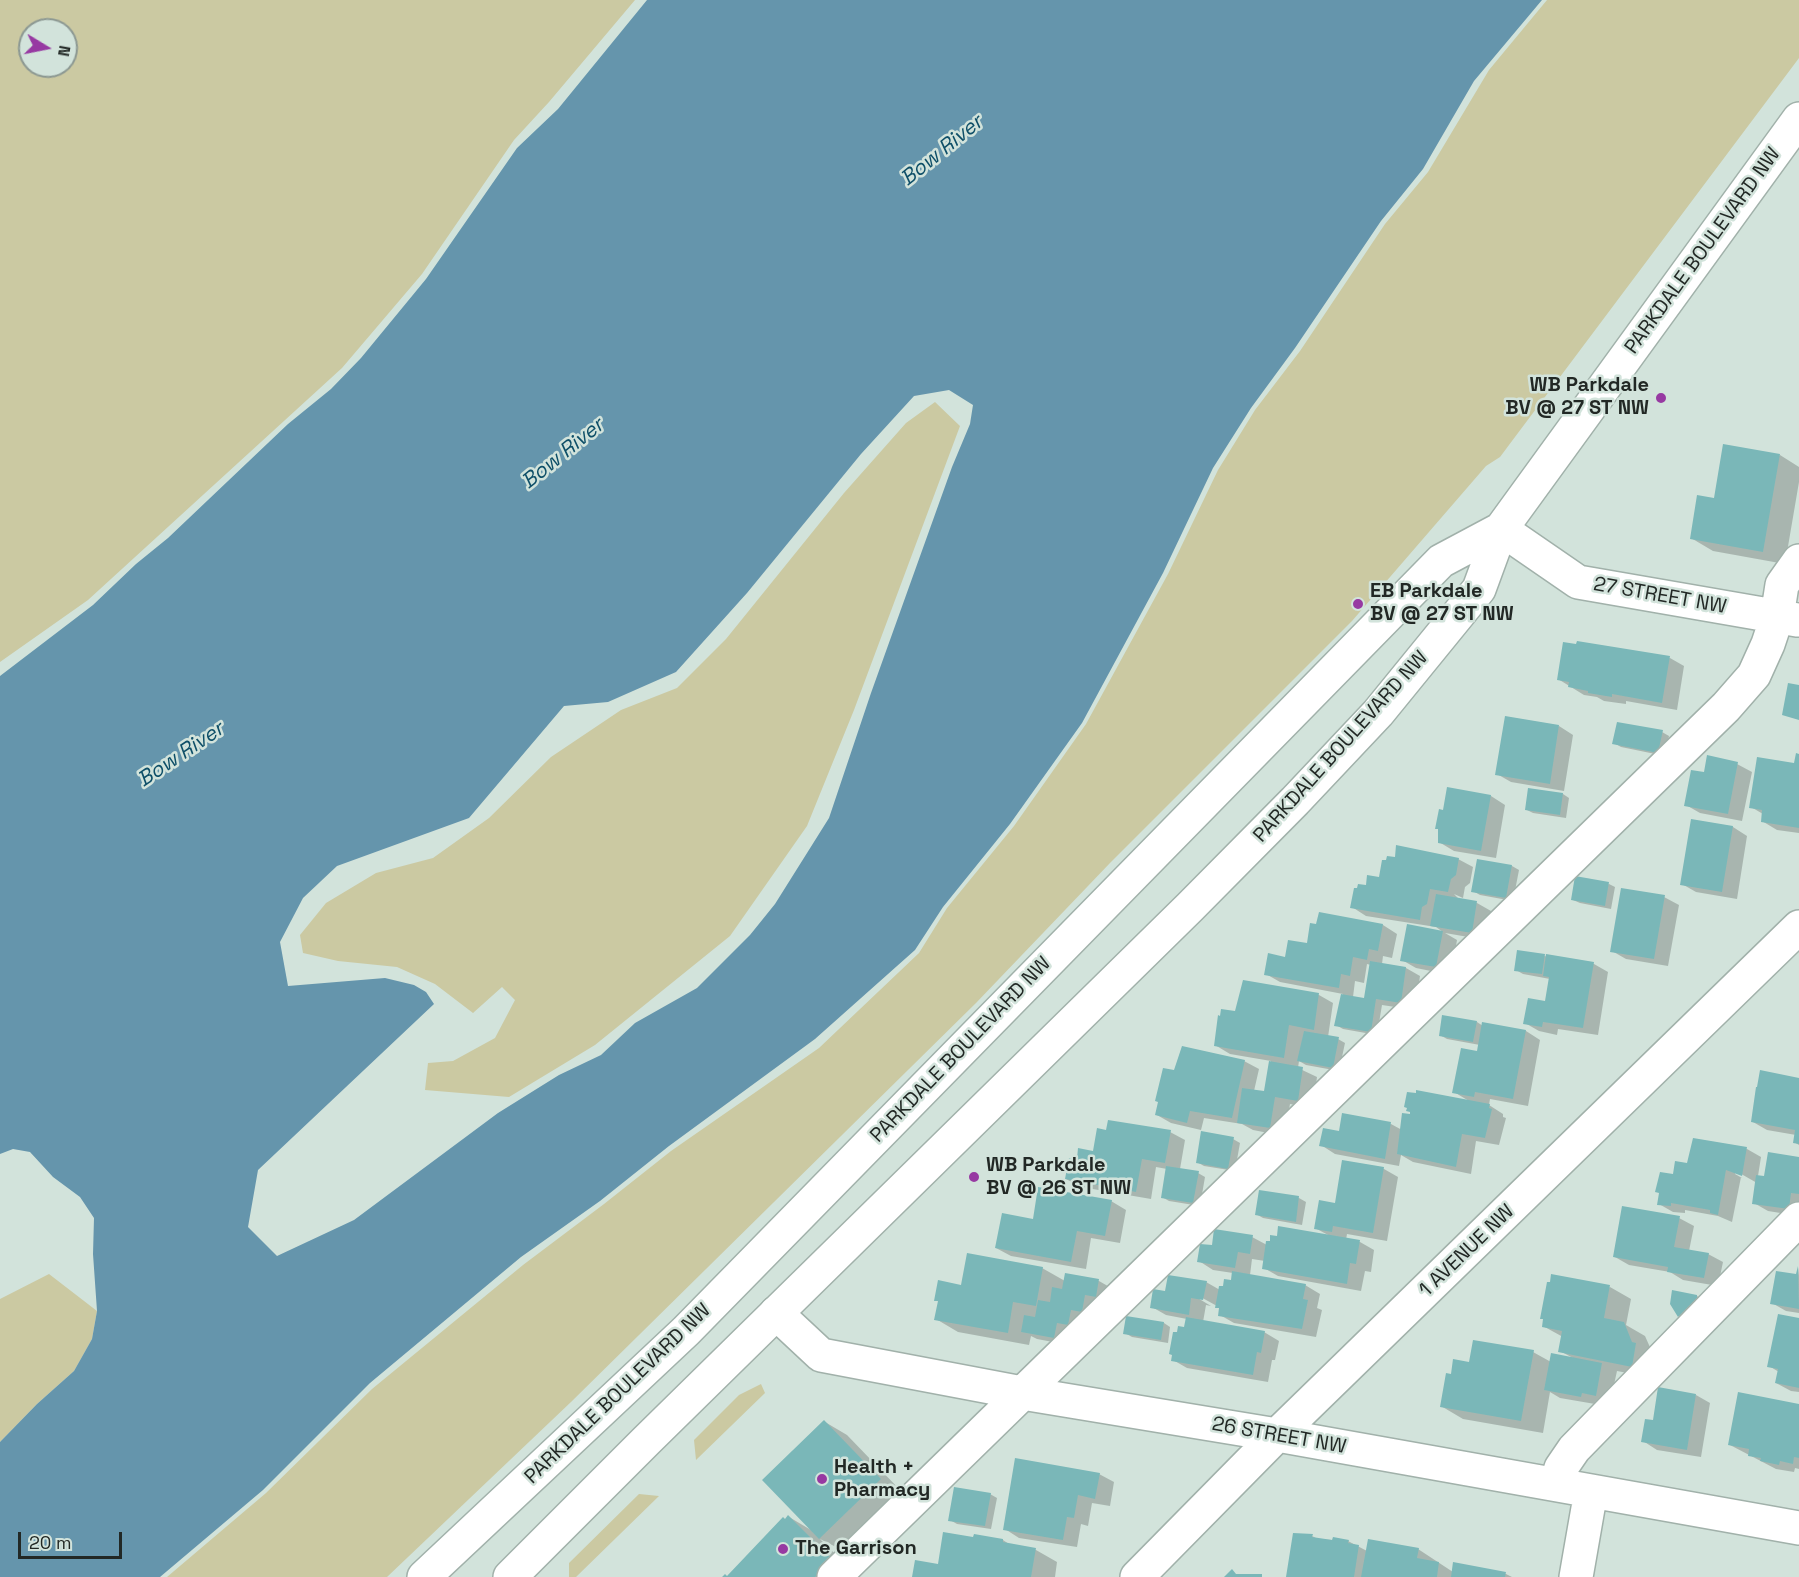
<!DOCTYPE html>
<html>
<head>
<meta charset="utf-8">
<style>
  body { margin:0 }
  #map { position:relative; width:1799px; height:1577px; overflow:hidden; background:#d2e3db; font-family:"Space Grotesk",sans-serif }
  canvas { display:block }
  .north { position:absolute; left:18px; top:18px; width:60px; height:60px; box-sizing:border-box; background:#d2e3db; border:2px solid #8c9892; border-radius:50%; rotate:100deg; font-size:16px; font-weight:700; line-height:24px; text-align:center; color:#222825 }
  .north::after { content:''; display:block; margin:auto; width:21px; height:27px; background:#9739a2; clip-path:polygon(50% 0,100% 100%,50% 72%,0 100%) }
  .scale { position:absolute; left:18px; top:1532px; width:104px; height:27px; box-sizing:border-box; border:3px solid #222825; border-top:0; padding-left:8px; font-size:18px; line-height:21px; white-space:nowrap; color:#222825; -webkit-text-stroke:4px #d2e3db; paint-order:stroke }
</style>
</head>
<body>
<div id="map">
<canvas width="1799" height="1577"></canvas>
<div class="north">N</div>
<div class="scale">20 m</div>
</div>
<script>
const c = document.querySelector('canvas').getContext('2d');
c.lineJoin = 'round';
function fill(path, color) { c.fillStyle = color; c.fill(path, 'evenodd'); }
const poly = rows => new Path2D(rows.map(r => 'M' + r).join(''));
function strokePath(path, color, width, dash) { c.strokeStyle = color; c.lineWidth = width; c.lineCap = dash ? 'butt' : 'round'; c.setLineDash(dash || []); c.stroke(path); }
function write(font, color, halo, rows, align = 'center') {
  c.font = font + ' "Space Grotesk",sans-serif'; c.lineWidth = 5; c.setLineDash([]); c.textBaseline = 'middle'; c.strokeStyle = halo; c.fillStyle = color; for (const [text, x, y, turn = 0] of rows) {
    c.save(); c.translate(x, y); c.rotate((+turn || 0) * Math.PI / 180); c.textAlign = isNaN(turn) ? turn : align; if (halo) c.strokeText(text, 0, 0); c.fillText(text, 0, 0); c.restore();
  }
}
fill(poly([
  [0,0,635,0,549,102,514,140,422,274,342,368,88,600,0,662],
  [30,30,66,30,66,66,30,66],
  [1547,0,1799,0,1799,58,1500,457,1486,466,1352,621,1110,863,976,1003,571,1402,387,1577,167,1577,266,1493,372,1389,523,1265,604,1204,671,1151,819,1048,919,953,947,908,1014,826,1086,724,1168,574,1218,470,1255,410,1300,351,1385,224,1428,172,1489,70],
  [935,402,960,426,854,710,807,826,730,936,595,1045,509,1097,425,1090,428,1063,453,1061,495,1038,515,1000,502,987,473,1013,435,984,397,967,338,961,303,953,300,935,326,903,376,873,433,858,489,818,551,757,621,710,677,688,726,639,844,493,906,423],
  [49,1274,97,1311,92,1339,74,1371,37,1404,0,1442,0,1299],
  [761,1384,765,1393,696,1460,694,1440,739,1395],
  [639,1494,659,1496,576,1577,569,1577,569,1563]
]), '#cbc9a2');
fill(poly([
  [647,0,1542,0,1474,81,1423,169,1381,221,1295,348,1251,408,1213,468,1163,573,1082,723,1010,824,943,907,915,950,815,1039,669,1146,600,1201,521,1257,370,1383,263,1490,160,1577,0,1577,0,1442,37,1404,74,1371,92,1339,97,1311,93,1254,94,1218,80,1197,53,1177,30,1152,13,1149,0,1154,0,676,93,605,136,564,168,538,288,424,331,389,361,358,426,279,517,148,558,109],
  [949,390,973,405,970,424,952,467,871,693,829,818,775,904,750,935,697,988,635,1023,601,1055,559,1075,498,1113,354,1220,277,1256,248,1227,258,1170,434,1004,426,992,414,985,385,978,288,986,280,942,303,898,337,866,469,818,564,706,608,702,676,672,747,593,861,454,914,396]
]), '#6595ac');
fill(poly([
  [1780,455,1799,467,1799,482,1785,564,1713,551,1691,538,1715,500],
  [1670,658,1684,666,1677,710,1626,701,1626,704,1604,701,1597,697,1584,695,1558,679],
  [1559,726,1573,735,1564,791,1511,782,1497,774],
  [1662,732,1669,736,1665,756,1621,747,1614,743],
  [1799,755,1799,833,1777,830,1762,821,1763,814,1751,807,1796,765],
  [1737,764,1752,772,1742,821,1700,813,1686,805,1705,774],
  [1563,794,1569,798,1566,818,1533,813,1527,810],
  [1491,796,1505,805,1496,858,1454,851,1439,842,1444,811],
  [1692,821,1733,827,1747,836,1737,899,1696,892,1682,884],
  [1458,859,1473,867,1470,883,1465,887,1463,898,1454,894,1459,899,1477,903,1491,911,1486,940,1445,933,1457,940,1451,975,1416,968,1402,960,1409,926,1443,932,1436,927,1366,916,1352,907,1367,886,1381,878],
  [1478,860,1512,866,1519,870,1513,901,1480,895,1473,891],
  [1609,884,1615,887,1611,909,1580,903,1573,900],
  [1664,897,1679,905,1668,966,1626,959,1612,951],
  [1320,913,1383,925,1397,934,1392,958,1383,956,1382,964,1406,968,1420,976,1415,1010,1382,1005,1377,1035,1343,1029,1336,1025,1343,994,1280,982,1266,974,1308,945,1318,926],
  [1367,964,1371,965,1373,1000,1353,997,1355,981,1364,983],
  [1519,952,1594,964,1608,972,1598,1035,1558,1029,1557,1035,1539,1031,1525,1023,1546,1002,1550,979,1523,974,1516,970],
  [1244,982,1319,995,1333,1003,1328,1037,1338,1039,1345,1043,1339,1071,1306,1065,1299,1061,1298,1068,1317,1077,1313,1108,1290,1104,1284,1136,1253,1130,1242,1124,1204,1118,1201,1130,1171,1123,1157,1115,1175,1072,1244,1061,1259,1069,1254,1091,1265,1093,1271,1061,1230,1054,1215,1045,1236,1013],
  [1477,1022,1483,1026,1526,1031,1540,1040,1528,1106,1490,1099,1489,1105,1503,1114,1503,1117,1506,1118,1499,1145,1476,1141,1471,1174,1413,1162,1401,1155,1399,1166,1335,1154,1321,1145,1340,1133,1391,1124,1402,1130,1411,1116,1469,1101,1454,1092,1478,1053,1480,1045,1447,1039,1440,1035],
  [1799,1079,1799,1145,1794,1142,1796,1135,1767,1130,1753,1122],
  [1170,1132,1185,1140,1180,1169,1198,1173,1205,1177,1200,1206,1169,1201,1162,1197,1167,1169,1156,1167,1151,1199,1081,1187,1066,1179,1078,1161,1095,1153],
  [1233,1139,1240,1143,1235,1171,1204,1166,1197,1162],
  [1747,1149,1761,1157,1758,1176,1766,1177,1799,1158,1799,1216,1768,1211,1754,1203,1757,1183,1736,1171,1735,1174,1742,1178,1741,1177,1732,1222,1718,1216,1685,1210,1685,1213,1673,1212,1659,1204,1674,1176,1688,1164],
  [1343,1162,1384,1169,1398,1177,1387,1241,1347,1234,1346,1240,1360,1242,1374,1250,1371,1272,1365,1271,1361,1291,1278,1276,1264,1268,1265,1261,1252,1259,1250,1275,1305,1285,1320,1294,1317,1308,1322,1310,1316,1337,1234,1323,1220,1315,1221,1309,1217,1306,1197,1295,1196,1297,1211,1306,1206,1305,1203,1322,1264,1332,1279,1341,1275,1360,1272,1360,1268,1382,1187,1368,1173,1360,1186,1329,1187,1319,1166,1315,1152,1307,1167,1293,1206,1282,1220,1290,1232,1282,1233,1273,1213,1270,1199,1261,1213,1247,1252,1237,1267,1245,1330,1236,1315,1228,1336,1204],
  [1260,1192,1299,1198,1306,1202,1302,1225,1263,1218,1256,1214],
  [1111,1201,1126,1210,1120,1243,1091,1238,1086,1269,1011,1256,996,1248,1034,1220],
  [1679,1218,1694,1226,1689,1251,1708,1254,1723,1262,1718,1286,1683,1280,1670,1272,1629,1265,1615,1257],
  [1799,1267,1799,1313,1786,1311,1772,1303,1798,1276],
  [1042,1268,1065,1281,1067,1275,1099,1281,1113,1289,1069,1345,1037,1339,1031,1336,1029,1345,958,1332,936,1319,939,1302,936,1300,962,1286],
  [1610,1287,1631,1299,1626,1325,1645,1336,1653,1354,1654,1378,1617,1371,1610,1403,1596,1401,1595,1404,1560,1398,1550,1392,1543,1433,1463,1419,1441,1406,1452,1376,1471,1363,1533,1352,1551,1362,1573,1358,1560,1351,1563,1337,1543,1326],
  [1697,1296,1703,1300,1685,1320,1679,1316,1671,1304],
  [1799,1319,1799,1392,1791,1391,1776,1383,1779,1372,1769,1366],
  [1164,1323,1170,1327,1168,1343,1132,1337,1125,1333],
  [1696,1395,1710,1403,1701,1457,1657,1450,1643,1441,1654,1422],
  [1799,1405,1799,1469,1795,1468,1794,1472,1776,1469,1730,1445],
  [825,1422,847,1435,902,1492,842,1550,820,1539,853,1572,848,1577,728,1577,789,1517,811,1530],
  [1099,1474,1114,1482,1110,1506,1092,1503,1088,1526,1081,1524,1077,1547,1019,1538,1005,1529],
  [990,1494,997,1498,991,1529,957,1524,950,1520],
  [1312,1536,1318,1539,1348,1541,1367,1551,1418,1549,1453,1572,1506,1574,1512,1577,1288,1577],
  [974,1538,1003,1540,1012,1546,1036,1550,1057,1562,1055,1577,913,1577,939,1566]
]), '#0003');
fill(poly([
  [1723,444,1780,454,1763,552,1690,539,1697,495,1714,498],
  [1577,641,1670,656,1662,703,1612,694,1612,697,1588,693,1588,691,1568,687,1569,682,1557,680,1563,642,1576,644],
  [1788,683,1799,685,1799,720,1782,715],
  [1505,716,1559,725,1550,784,1495,775],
  [1617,722,1663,730,1658,753,1612,744],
  [1796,753,1799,754,1799,828,1761,822,1762,810,1749,808,1757,757,1794,763],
  [1707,755,1738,762,1728,814,1684,806,1691,770,1704,772],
  [1447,787,1491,795,1481,851,1438,843,1438,829,1435,829,1439,809,1443,810],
  [1528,788,1563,793,1560,815,1525,810],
  [1691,819,1733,826,1722,892,1680,885],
  [1396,845,1459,858,1456,875,1451,879,1448,892,1430,889,1427,904,1422,907,1420,920,1350,908,1354,888,1357,888,1358,884,1366,885,1367,875,1379,877,1382,860,1386,860,1387,856,1395,857],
  [1477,859,1512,865,1506,898,1471,892],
  [1575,876,1609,882,1605,906,1571,900],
  [1621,888,1665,895,1654,959,1610,952],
  [1436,894,1477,901,1472,933,1430,926],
  [1319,912,1383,924,1378,951,1369,949,1367,960,1353,957,1350,976,1341,974,1339,988,1264,975,1268,953,1285,957,1288,940,1307,943,1310,923,1316,924],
  [1407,924,1443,931,1436,967,1400,961],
  [1517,950,1545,954,1542,974,1514,971],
  [1546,954,1594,962,1583,1028,1543,1022,1542,1027,1523,1024,1528,998,1545,1001,1549,977,1543,976],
  [1370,961,1406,967,1401,1003,1376,999,1371,1032,1334,1026,1341,994,1364,998],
  [1243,980,1319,993,1314,1030,1289,1025,1284,1058,1214,1046,1218,1015,1220,1016,1221,1009,1235,1011],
  [1442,1015,1477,1021,1473,1042,1439,1036],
  [1482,1022,1526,1030,1513,1099,1475,1092,1474,1097,1452,1093,1461,1048,1477,1051],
  [1304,1031,1339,1037,1333,1068,1297,1061],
  [1182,1046,1245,1060,1232,1118,1190,1111,1187,1123,1155,1115,1158,1102,1155,1101,1163,1068,1174,1070],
  [1269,1061,1303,1067,1298,1101,1275,1097,1270,1128,1237,1123,1242,1088,1264,1091],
  [1760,1070,1799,1078,1799,1144,1793,1143,1795,1130,1751,1122,1756,1087,1757,1087],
  [1416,1090,1490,1104,1489,1108,1492,1109,1485,1138,1462,1134,1456,1167,1397,1154,1402,1113,1410,1114,1410,1112,1406,1111,1407,1108,1404,1107,1407,1092,1416,1093],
  [1342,1113,1391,1122,1385,1159,1319,1146,1323,1128,1339,1131],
  [1108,1120,1171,1130,1165,1163,1142,1159,1136,1192,1065,1179,1069,1158,1077,1159,1078,1148,1093,1151,1097,1128,1106,1130],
  [1201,1131,1234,1137,1228,1169,1196,1163],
  [1693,1138,1747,1147,1742,1176,1726,1170,1718,1215,1710,1213,1710,1210,1671,1203,1671,1206,1657,1205,1659,1193,1655,1192,1660,1172,1673,1174,1675,1161,1687,1163],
  [1768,1152,1799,1157,1799,1194,1791,1193,1789,1209,1752,1204,1756,1175,1764,1176],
  [1342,1160,1384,1167,1373,1233,1333,1226,1332,1232,1314,1229,1319,1200,1335,1203],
  [1166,1166,1199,1171,1193,1203,1161,1198],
  [1038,1187,1112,1200,1105,1236,1077,1231,1071,1262,995,1248,1002,1213,1033,1219],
  [1259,1190,1299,1196,1296,1222,1255,1215],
  [1622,1206,1680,1216,1674,1247,1709,1253,1704,1278,1667,1272,1668,1267,1613,1257],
  [1278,1226,1360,1240,1356,1264,1350,1263,1347,1284,1262,1269,1266,1241,1270,1241,1270,1235,1277,1236],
  [1214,1229,1253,1235,1250,1254,1238,1252,1235,1268,1197,1262,1200,1244,1212,1245],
  [967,1253,1043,1267,1036,1306,1013,1302,1008,1333,934,1320,938,1301,934,1301,938,1280,961,1285],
  [1798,1266,1799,1309,1770,1304,1776,1271,1796,1274],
  [1232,1271,1306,1284,1303,1299,1308,1300,1302,1329,1218,1316,1219,1308,1215,1308,1219,1286,1223,1286,1224,1279,1231,1280],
  [1065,1273,1099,1279,1096,1297,1085,1295,1082,1312,1071,1310,1068,1325,1057,1323,1054,1338,1021,1332,1024,1315,1035,1317,1038,1300,1050,1302,1052,1287,1062,1289],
  [1551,1274,1610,1285,1604,1318,1624,1322,1632,1342,1636,1343,1632,1367,1558,1352,1562,1331,1542,1327,1543,1319,1540,1319,1547,1282,1550,1282],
  [1168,1275,1207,1281,1203,1300,1191,1298,1189,1315,1150,1308,1153,1289,1165,1291],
  [1672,1290,1697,1295,1697,1298,1678,1317,1670,1304],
  [1778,1314,1799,1318,1799,1388,1775,1383,1778,1369,1767,1367],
  [1126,1316,1164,1322,1161,1340,1123,1334],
  [1186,1317,1265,1331,1261,1353,1257,1352,1253,1375,1171,1361,1172,1355,1169,1354,1173,1332,1177,1332,1178,1326,1184,1327],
  [1473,1340,1534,1350,1521,1421,1440,1407,1446,1373,1451,1374,1453,1359,1469,1362],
  [1551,1353,1602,1363,1596,1396,1582,1393,1581,1397,1544,1390],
  [1658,1387,1696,1394,1687,1450,1641,1442,1645,1419,1653,1420],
  [1738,1392,1799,1404,1799,1458,1794,1457,1793,1464,1780,1461,1779,1465,1760,1461,1761,1458,1748,1456,1749,1449,1728,1445],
  [824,1420,881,1479,819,1539,762,1480],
  [1015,1458,1100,1473,1095,1499,1078,1495,1074,1518,1067,1517,1063,1540,1003,1530],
  [954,1487,991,1493,985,1526,948,1521],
  [788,1515,832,1559,815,1577,722,1577,725,1574,727,1576,783,1517,785,1519],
  [943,1532,973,1537,974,1534,1003,1539,1003,1542,1036,1548,1031,1577,912,1577,915,1560,938,1564],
  [1293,1533,1313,1534,1312,1537,1332,1540,1333,1537,1349,1540,1348,1543,1359,1545,1354,1577,1286,1577],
  [1368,1539,1419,1548,1417,1558,1439,1562,1437,1577,1361,1577],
  [1453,1562,1506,1572,1505,1577,1451,1577],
  [1232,1569,1236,1574,1262,1574,1262,1577,1224,1577]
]), '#7ab7b8');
const minor = poly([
  [1501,529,1578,582,1797,620],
  [776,1313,821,1355,1022,1393,1277,1435,1799,1528],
  [1556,1484,1561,1468,1574,1449,1799,1219],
  [834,1577,1726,707,1754,675,1768,644,1777,617,1782,585,1799,561],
  [1137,1577,1277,1435,1799,927],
  [1576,1577,1591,1491]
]);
const major = poly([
  [424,1577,686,1331,1441,561,1501,529],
  [510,1577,646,1441,1190,907,1295,801,1378,713,1479,589,1501,529,1799,119]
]);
strokePath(minor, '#a1b1aa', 36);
strokePath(major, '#a1b1aa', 36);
strokePath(minor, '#fff', 33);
strokePath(major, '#fff', 33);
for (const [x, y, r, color] of [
  [1661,398,6,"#9739a2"],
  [1358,604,6,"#9739a2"],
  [974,1177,6,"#9739a2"],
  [822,1479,6,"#9739a2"],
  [783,1549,6,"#9739a2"]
]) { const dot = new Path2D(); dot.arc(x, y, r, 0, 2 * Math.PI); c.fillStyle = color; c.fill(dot); strokePath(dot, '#d2e3db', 2); }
write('20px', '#222825', '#d2e3db', [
  ["PARKDALE BOULEVARD NW",1703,251,-54],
  ["27 STREET NW",1660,596,10],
  ["PARKDALE BOULEVARD NW",1341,747,-48],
  ["PARKDALE BOULEVARD NW",961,1050,-46],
  ["1 AVENUE NW",1467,1251,-44],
  ["PARKDALE BOULEVARD NW",618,1394,-44],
  ["26 STREET NW",1279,1436,10]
]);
write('bold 20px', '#222825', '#d2e3db', [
  ["WB Parkdale",1649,386,"right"],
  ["BV @ 27 ST NW",1649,409,"right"],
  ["EB Parkdale",1370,592],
  ["BV @ 27 ST NW",1370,615],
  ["WB Parkdale",986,1166],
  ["BV @ 26 ST NW",986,1189],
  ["Health +",834,1468],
  ["Pharmacy",834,1491],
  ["The Garrison",795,1549]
], 'left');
write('italic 21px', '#0e4f68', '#d2e3db', [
  ["Bow River",942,151,-39],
  ["Bow River",563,454,-39],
  ["Bow River",181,755,-34]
]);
</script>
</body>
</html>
